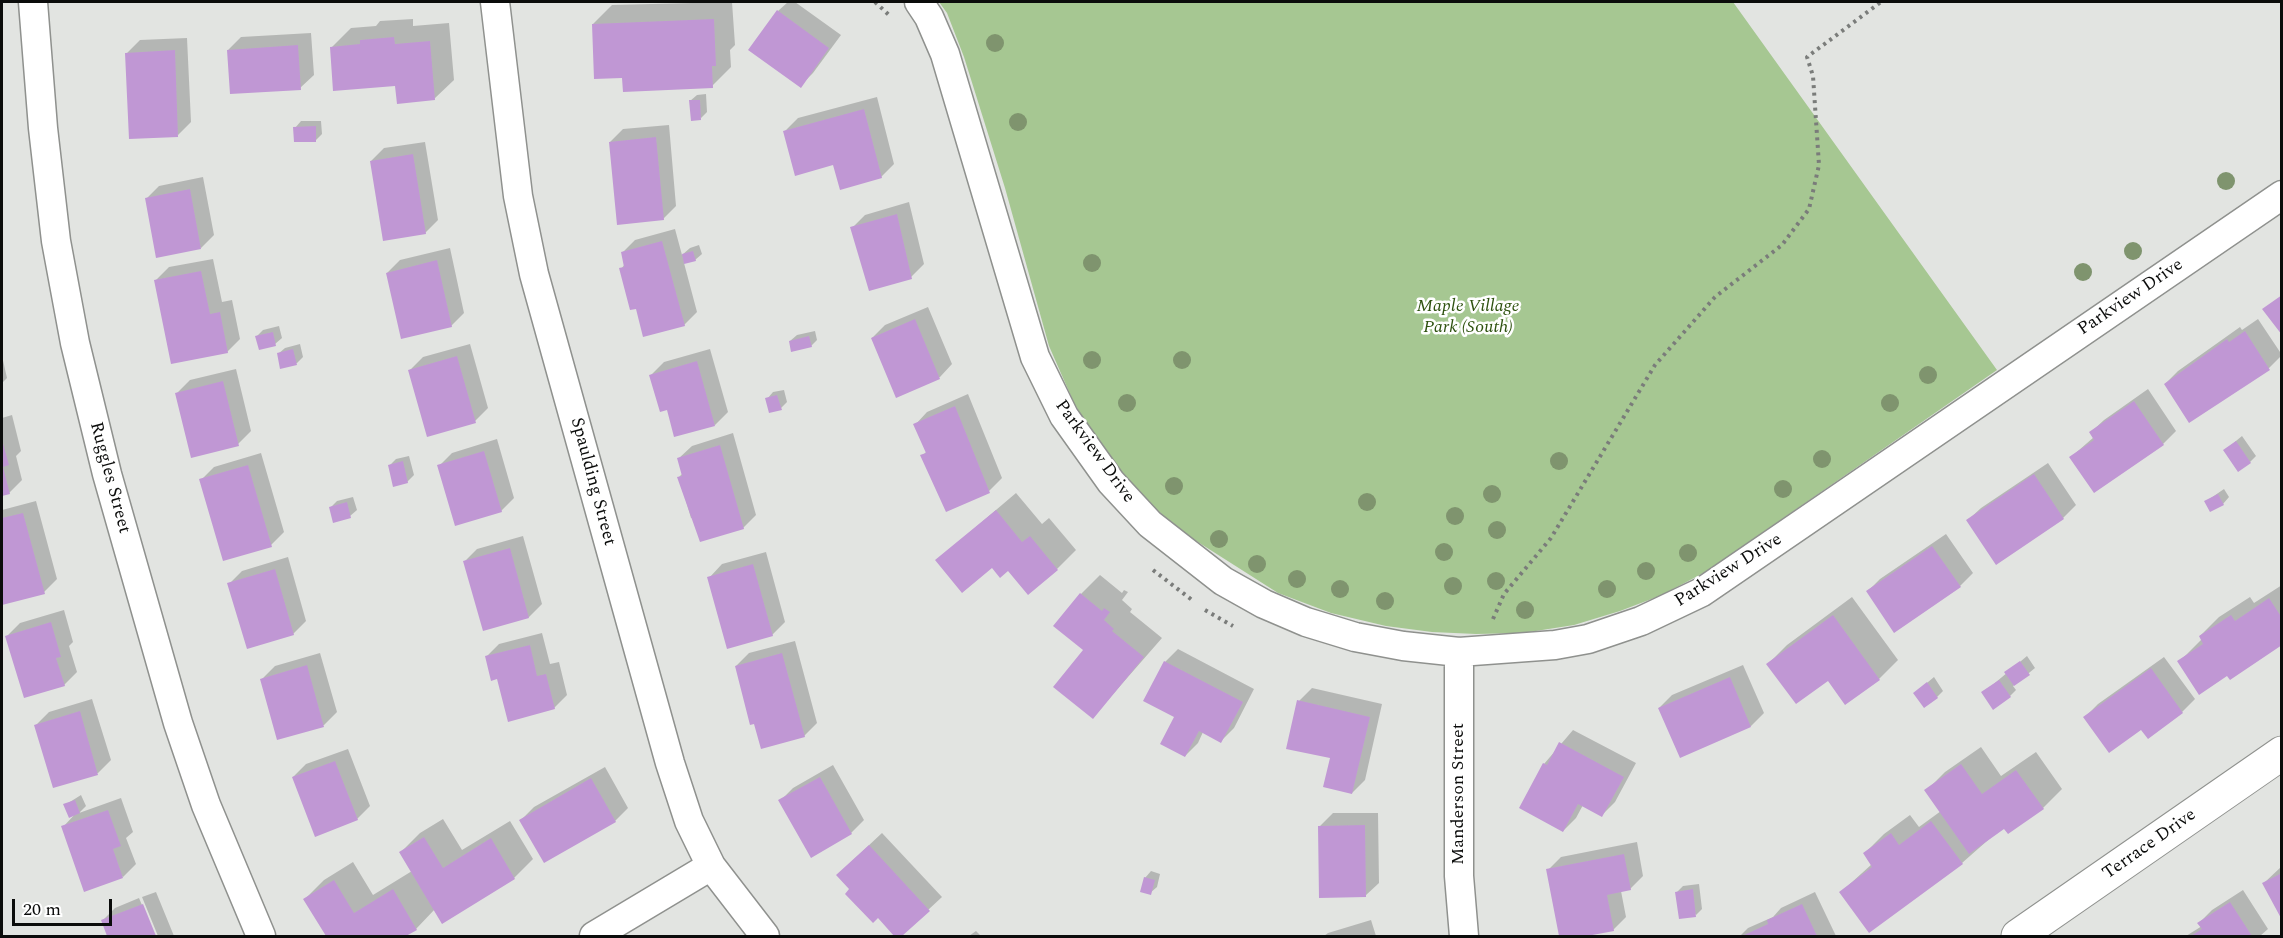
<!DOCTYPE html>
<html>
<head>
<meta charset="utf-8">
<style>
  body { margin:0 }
  #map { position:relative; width:2283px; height:938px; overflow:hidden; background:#e2e4e1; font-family:Spectral,serif }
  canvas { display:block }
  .frame { position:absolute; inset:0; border:3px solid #0b0c0b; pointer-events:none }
  .scale { position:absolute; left:12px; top:899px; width:100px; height:27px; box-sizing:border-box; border:3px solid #0b0c0b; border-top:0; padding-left:8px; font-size:18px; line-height:21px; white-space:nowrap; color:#0b0c0b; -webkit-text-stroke:4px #fff; paint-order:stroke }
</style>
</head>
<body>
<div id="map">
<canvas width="2283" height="938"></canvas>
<div class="frame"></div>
<div class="scale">20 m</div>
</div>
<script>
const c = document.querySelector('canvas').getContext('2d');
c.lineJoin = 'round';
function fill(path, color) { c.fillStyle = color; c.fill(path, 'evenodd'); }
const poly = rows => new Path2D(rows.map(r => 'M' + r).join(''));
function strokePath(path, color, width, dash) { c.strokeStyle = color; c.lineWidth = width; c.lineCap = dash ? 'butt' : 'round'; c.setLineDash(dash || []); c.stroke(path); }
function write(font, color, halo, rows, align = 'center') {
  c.font = font + ' Spectral,serif'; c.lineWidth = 5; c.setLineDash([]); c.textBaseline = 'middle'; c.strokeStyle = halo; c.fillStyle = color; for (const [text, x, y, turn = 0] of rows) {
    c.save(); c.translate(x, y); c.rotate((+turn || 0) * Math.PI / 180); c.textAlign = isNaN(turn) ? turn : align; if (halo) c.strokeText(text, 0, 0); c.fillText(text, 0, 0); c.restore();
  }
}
fill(poly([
  [939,2,1733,2,1997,370,1707,571,1662,595,1620,611,1574,625,1523,633,1476,634,1432,632,1386,626,1331,613,1278,593,1179,530,1143,497,1103,451,1074,403,1049,346,1005,188,964,57,947,13]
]), '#a6c792');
fill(poly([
  [732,2,735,45,730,50,731,67,712,86,624,76,593,24,612,5],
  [788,2,795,2,841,35,813,73,800,86,778,11],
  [413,19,413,26,449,23,454,80,434,99,332,47,351,28,376,26,380,21],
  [311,33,314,75,300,88,228,50,241,37],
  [187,38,191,122,178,135,127,53,140,40],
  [706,94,707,112,701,118,690,101,697,95],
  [877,97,894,164,881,177,834,163,785,131,798,118],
  [301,121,321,121,322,134,316,140,295,128],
  [669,125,676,206,663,219,610,142,623,129],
  [425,142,438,220,425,233,371,161,384,148],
  [203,177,214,235,201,248,146,199,159,186],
  [909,202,924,264,911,277,852,228,865,215],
  [675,229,682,255,690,248,699,245,702,254,695,260,684,263,697,312,684,325,637,307,621,269,625,264,622,253,635,240],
  [450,248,464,313,451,326,387,273,400,260],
  [213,259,222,302,232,300,240,339,227,352,156,280,169,267],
  [928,307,952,364,940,377,897,396,872,338,885,325],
  [2258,319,2282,355,2269,368,2165,384,2178,371,2240,327,2242,330],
  [279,326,282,338,275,344,257,336,263,330],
  [815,331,817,340,811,346,790,341,797,335],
  [300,344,303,357,297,363,281,367,278,354,285,348],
  [470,344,488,408,475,421,410,370,423,357],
  [710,349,728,412,715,425,668,409,651,375,664,362],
  [2,356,7,378,2,383],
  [236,369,251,431,238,444,177,393,190,380],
  [2148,389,2176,431,2163,444,2094,491,2071,457,2094,437,2091,432,2104,420],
  [784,390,787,402,781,408,767,399,773,392],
  [968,394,1002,478,989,491,922,456,927,451,915,425,927,412],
  [12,415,21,451,16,456,22,480,9,493,2,494,2,418],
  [733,433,756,515,743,528,691,518,679,477,683,473,678,459,692,446],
  [2242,436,2256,456,2250,462,2225,450],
  [497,439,514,498,501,511,439,466,452,453],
  [261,453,284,532,271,545,201,480,214,467],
  [409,456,414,475,407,482,390,465,396,459],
  [2048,463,2076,505,2063,518,1997,563,1968,520,1981,508],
  [2224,489,2229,497,2223,504,2205,502],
  [1016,493,1042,524,1049,518,1076,550,1057,569,1009,569,937,560],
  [353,497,357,510,350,516,331,507,337,501],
  [36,501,57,579,44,592,2,604,2,510],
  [1946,534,1973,573,1960,586,1868,591,1880,579],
  [523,536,542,604,529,617,484,630,464,562,477,549],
  [766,552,785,622,772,635,709,578,722,564],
  [288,557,306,621,293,634,229,584,242,571],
  [1100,575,1122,593,1124,590,1128,592,1122,600,1132,609,1130,612,1162,638,1093,717,1081,594],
  [2282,585,2282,644,2228,674,2179,662,2202,639,2200,636,2219,617,2250,597,2254,603],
  [1852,597,1898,660,1879,679,1828,679,1768,664,1787,645],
  [64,610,73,642,69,646,77,672,64,685,7,636,20,623],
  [542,633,550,664,559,662,567,695,554,708,498,677,486,657,499,644],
  [795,641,817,723,804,736,736,666,749,653],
  [1178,649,1254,689,1234,728,1221,741,1203,732,1198,743,1185,756,1165,662],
  [320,653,337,712,324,725,278,738,262,679,275,666],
  [2027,656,2035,668,2013,686,2016,690,2010,696,1983,693],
  [2164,657,2195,699,2182,712,2148,737,2141,728,2085,717,2098,704],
  [1743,665,1764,713,1751,726,1680,756,1659,708,1672,695],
  [1934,677,1943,691,1937,697,1915,693],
  [1312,688,1382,704,1365,780,1352,793,1299,701],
  [92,699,111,760,98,773,54,786,36,725,49,712],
  [1573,730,1636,763,1615,802,1602,815,1583,805,1576,818,1563,831,1544,764],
  [1981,747,2001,776,2036,752,2062,789,2043,808,2008,832,2004,826,1962,863,1841,892,1872,864,1865,853,1884,834,1910,815,1919,827,1941,811,1926,791,1945,772],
  [348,749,370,806,357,819,293,777,306,764],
  [833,765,864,820,851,833,780,801,793,788],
  [605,767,628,808,615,821,521,820,534,807],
  [81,795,86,806,79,813,121,798,133,832,126,838,136,864,123,877,63,827,76,813,65,805],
  [1333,813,1378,813,1379,883,1365,896,1320,826],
  [443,819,462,850,510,821,533,859,514,878,435,909,416,929,403,936,328,936,305,899,324,880,353,862,373,895,412,871,401,852,420,833],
  [882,833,942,897,900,936,896,936,851,889,851,862],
  [1637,842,1643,876,1630,889,1621,891,1626,917,1613,930,1579,936,1561,936,1548,870,1561,857],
  [2282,866,2282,917,2264,883],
  [1151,871,1160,874,1157,887,1150,893,1145,878],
  [1699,884,1702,909,1696,915,1677,892,1683,886],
  [2243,890,2268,929,2260,936,2186,936,2202,926,2199,923,2212,910],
  [156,892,174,936,158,936,142,897],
  [1815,892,1836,936,1740,936,1748,928,1773,917,1781,908],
  [139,898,155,936,109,936,102,921,115,908],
  [1371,920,1376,936,1324,936,1328,933],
  [976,931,981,936,969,936]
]), '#0003');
fill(poly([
  [777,10,829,48,801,88,748,50],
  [714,19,716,66,712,66,713,88,623,92,622,78,594,79,592,24],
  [394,37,395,44,430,41,435,100,397,104,395,86,333,91,330,47,360,44,360,40],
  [298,45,301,90,230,94,227,50],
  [175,50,178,137,129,139,125,53],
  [689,100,700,100,701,120,691,121],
  [864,109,882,178,840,190,833,165,795,176,783,131],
  [316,126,316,142,294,142,293,127],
  [656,137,664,220,617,225,609,142],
  [413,154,426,234,383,241,370,161],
  [190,189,201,249,156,258,145,198],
  [897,214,912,279,869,291,850,227],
  [662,241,685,326,643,337,636,309,630,310,619,268,624,267,621,252],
  [693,251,696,261,684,264,682,254],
  [437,260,452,327,401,339,386,273],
  [201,271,210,314,220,312,228,353,171,364,154,280],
  [2282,295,2282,335,2262,309],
  [915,319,940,379,896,398,871,338],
  [2245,331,2270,370,2189,423,2164,384,2227,339,2229,342],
  [273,332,276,346,259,350,255,336],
  [809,336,812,347,791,352,789,341],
  [293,349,297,365,280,369,277,353],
  [457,356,476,423,427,437,408,370],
  [697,361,715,426,674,437,667,410,660,412,649,375],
  [223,381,239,446,191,458,175,393],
  [777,395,782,410,769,413,765,398],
  [2134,401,2164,445,2094,493,2069,457,2094,440,2089,432],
  [955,406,990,493,946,512,920,455,926,453,913,424],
  [2,440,9,465,3,467,10,494,2,496],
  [2236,441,2251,463,2238,472,2223,450],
  [720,445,744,529,700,542,677,477,682,476,677,458],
  [484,451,502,512,455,526,437,465],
  [403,461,408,483,393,487,388,465],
  [248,465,272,547,223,561,199,479],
  [2034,474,2064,519,1996,565,1966,520],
  [2218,494,2224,505,2210,512,2204,501],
  [347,502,351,518,333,523,329,507],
  [996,510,1022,542,1030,536,1058,570,1028,595,1008,571,1000,578,992,568,962,593,935,560],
  [23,513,45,594,2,605,2,518],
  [1932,546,1961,587,1894,633,1866,591],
  [510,548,529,618,483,631,463,561],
  [753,564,773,636,727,649,707,577],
  [275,569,294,635,247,649,227,583],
  [1080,593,1102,611,1104,608,1110,612,1104,620,1114,629,1112,631,1144,657,1093,719,1053,687,1083,650,1053,626],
  [2269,598,2282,618,2282,645,2230,680,2227,676,2199,695,2177,661,2203,644,2199,636,2231,615,2235,621],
  [1833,615,1880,680,1845,705,1828,681,1796,704,1766,664],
  [51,622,61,657,56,658,65,686,24,698,5,636],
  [530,645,537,676,546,674,555,709,508,722,497,679,491,681,485,656],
  [782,653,805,737,761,749,754,724,750,725,735,666],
  [1164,661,1243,702,1221,743,1199,731,1185,757,1160,744,1174,717,1143,701],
  [2020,661,2030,675,2014,686,2004,672],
  [307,665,324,727,277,740,260,679],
  [2151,668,2183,713,2148,739,2141,730,2109,753,2083,717],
  [1730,677,1751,727,1680,758,1658,708],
  [1999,680,2011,697,1993,710,1981,692],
  [1927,682,1938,698,1924,708,1913,693],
  [1297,700,1370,717,1352,794,1323,787,1330,758,1286,749],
  [80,711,98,775,53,788,34,725],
  [1559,742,1624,777,1602,817,1578,804,1563,832,1519,808,1543,763,1547,765],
  [335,761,358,820,315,837,292,777],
  [1961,764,1982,794,2016,770,2044,809,2008,834,2004,829,1969,854,1924,790],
  [820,777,852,834,811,858,778,800],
  [591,778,616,822,544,863,519,820],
  [75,800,80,813,69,818,63,804],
  [108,810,121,846,113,849,123,878,84,892,61,826],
  [1931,821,1963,864,1869,933,1839,892,1872,867,1863,853,1891,833,1899,845],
  [1365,825,1366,897,1319,898,1318,826],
  [424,837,443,868,491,838,515,879,442,924,399,852],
  [869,845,930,911,902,936,894,936,878,918,873,923,845,894,849,889,836,875],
  [1624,854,1631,890,1607,895,1614,931,1587,936,1559,936,1546,869],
  [2282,873,2282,920,2262,883],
  [1144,877,1155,880,1151,895,1140,892],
  [334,880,354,913,393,889,417,930,406,936,326,936,303,899],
  [1693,889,1696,917,1679,919,1675,892],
  [2230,902,2252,936,2191,936,2202,929,2197,923],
  [143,904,156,936,107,936,101,920],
  [1802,904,1817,936,1742,936,1768,924,1767,920]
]), '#c097d4');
const minor = poly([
  [33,2,43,128,56,241,75,343,107,474,178,723,206,805,261,936],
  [495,2,518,196,534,274,670,763,689,821,711,866,765,936],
  [919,2,929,17,945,54,1035,357,1064,416,1111,482,1150,524,1223,581,1264,604,1306,622,1355,637,1403,646,1459,652,1555,645,1588,639,1641,621,1702,592,2282,195],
  [1459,652,1459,876,1464,936],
  [594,936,711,866]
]);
const tertiary = poly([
  [2018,936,2282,753]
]);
strokePath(minor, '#8f918e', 31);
strokePath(tertiary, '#8f918e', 35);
strokePath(poly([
  [875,2,889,15],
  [1153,570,1192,600],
  [1205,610,1233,626],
  [1493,619,1504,594,1551,538,1655,365,1715,297,1782,245,1809,209,1819,165,1813,76,1807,57,1881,2]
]), '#7a7c7a', 4, [3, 4.5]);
strokePath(minor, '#fff', 28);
strokePath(tertiary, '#fff', 33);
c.fillStyle = '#7f946e';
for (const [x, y] of [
  [995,43],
  [1018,122],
  [2226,181],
  [2133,251],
  [1092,263],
  [2083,272],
  [1092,360],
  [1182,360],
  [1928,375],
  [1127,403],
  [1890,403],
  [1822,459],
  [1559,461],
  [1174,486],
  [1783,489],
  [1492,494],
  [1367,502],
  [1455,516],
  [1497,530],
  [1219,539],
  [1444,552],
  [1688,553],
  [1257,564],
  [1646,571],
  [1297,579],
  [1496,581],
  [1453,586],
  [1340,589],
  [1607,589],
  [1385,601],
  [1525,610]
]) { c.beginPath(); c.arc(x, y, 9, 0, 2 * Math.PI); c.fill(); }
write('18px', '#0b0c0b', '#fff', [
  ["Parkview Drive",2131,298,-34],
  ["Parkview Drive",1094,452,54],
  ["Ruggles Street",109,478,75],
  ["Spaulding Street",592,482,75],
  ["Parkview Drive",1729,571,-32],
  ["Manderson Street",1459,794,-90],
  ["Terrace Drive",2150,845,-35]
]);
write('italic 18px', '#2e520f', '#fff', [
  ["Maple Village",1468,307],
  ["Park (South)",1468,328]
]);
</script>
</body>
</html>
